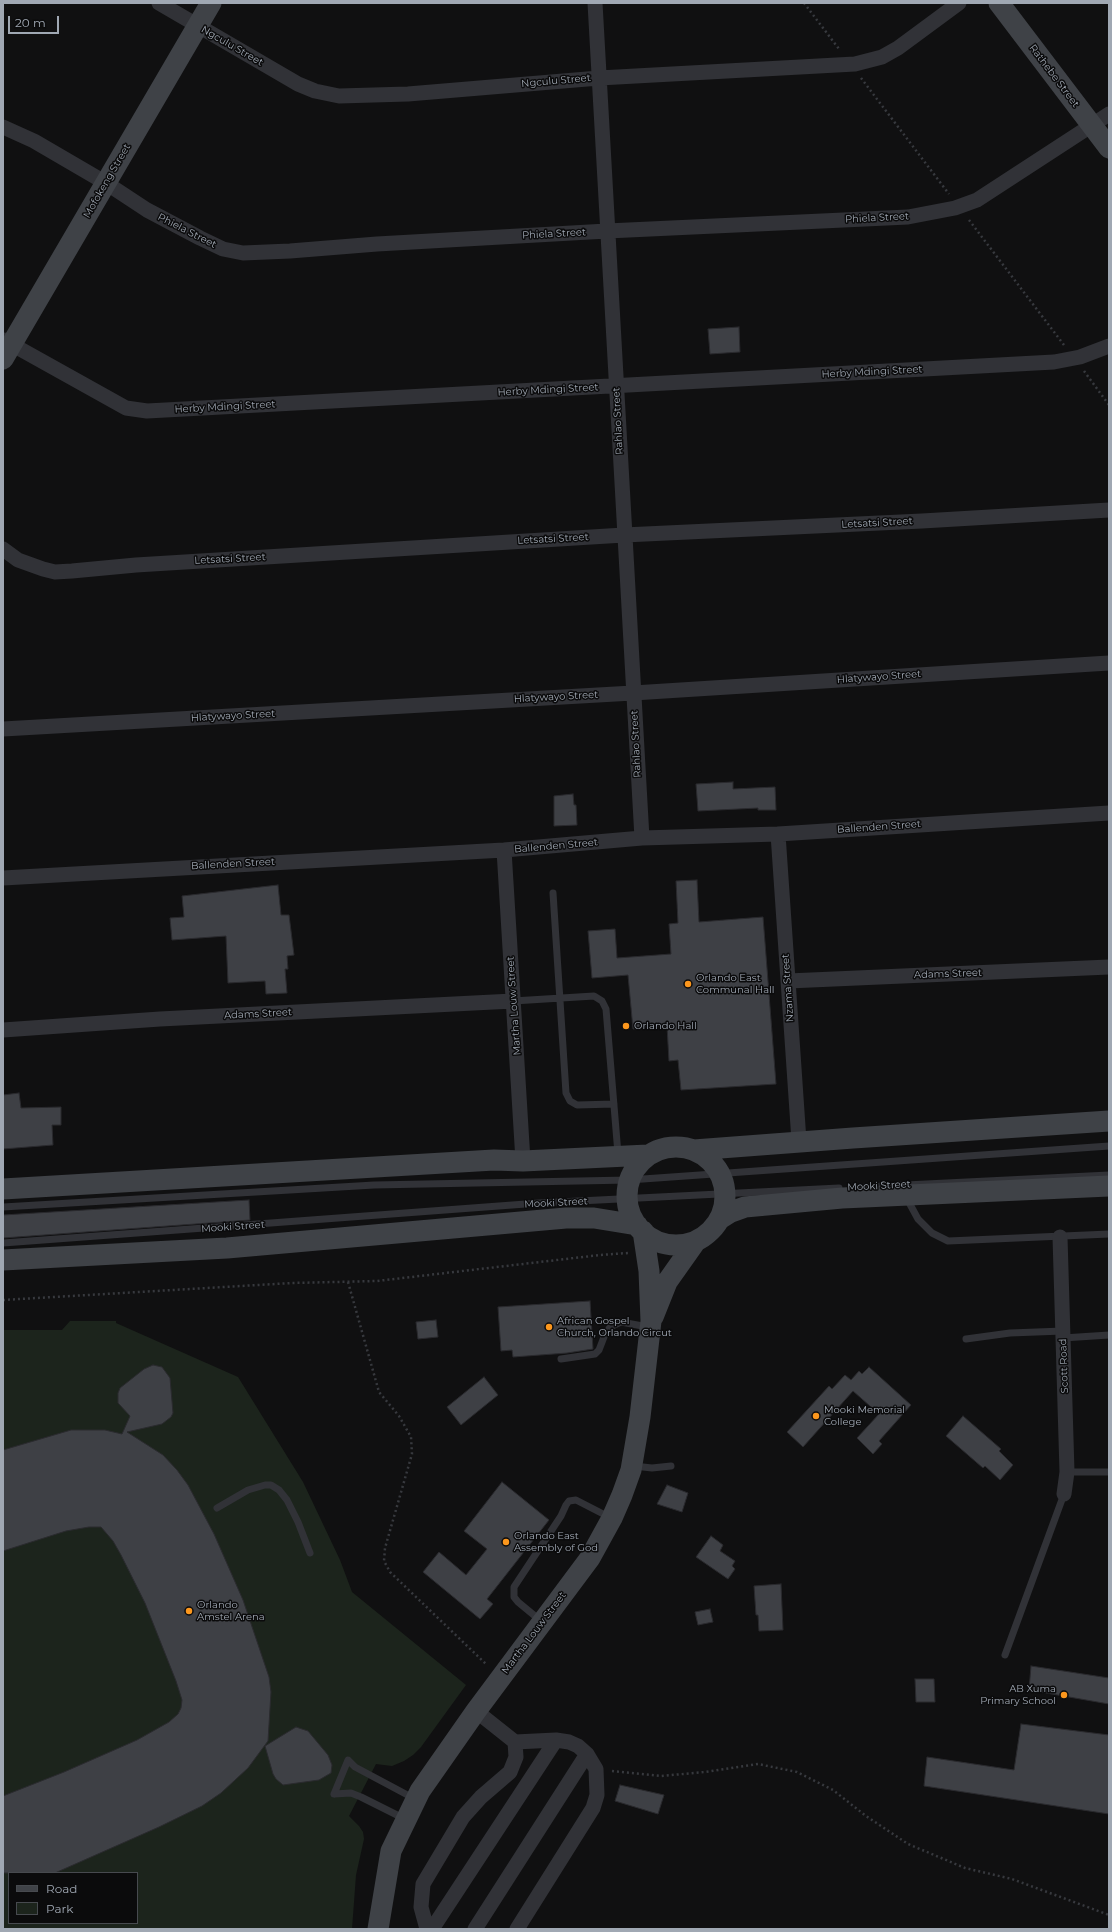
<!DOCTYPE html>
<html>
<head>
<meta charset="utf-8">
<style>
  body { margin:0 }
  #map { position:relative; width:1112px; height:1932px; overflow:hidden; background:#101011; font-family:Montserrat,sans-serif }
  canvas { display:block }
  .frame { position:absolute; inset:0; border:4px solid #a0a8b3; pointer-events:none }
  .legend { position:absolute; left:8px; top:1872px; width:130px; height:52px; box-sizing:border-box; background:#0b0b0c; border:1px solid #474a4f; margin:0; padding:5px 7px; list-style:none; font-size:12px; color:#a0a8b3 }
  .legend li { display:flex; align-items:center; gap:8px; height:20px }
  .legend b { width:20px; border:1px solid #474a4f }
  .scale { position:absolute; left:8px; top:16px; width:51px; height:18px; box-sizing:border-box; border:2px solid #a0a8b3; border-top:0; padding-left:5px; font-size:12px; line-height:14px; white-space:nowrap; color:#a0a8b3; -webkit-text-stroke:3px #0b0b0c; paint-order:stroke }
</style>
</head>
<body>
<div id="map">
<canvas width="1112" height="1932"></canvas>
<div class="frame"></div>
<ul class="legend">
<li><b style="height:5px;background:#3f4247"></b>Road</li>
<li><b style="height:11px;background:#1c241c"></b>Park</li>
</ul>
<div class="scale">20 m</div>
</div>
<script>
const c = document.querySelector('canvas').getContext('2d');
c.lineJoin = 'round';
function fill(path, color) { c.fillStyle = color; c.fill(path, 'evenodd'); }
const poly = rows => new Path2D(rows.map(r => 'M' + r).join(''));
function strokePath(path, color, width, dash) { c.strokeStyle = color; c.lineWidth = width; c.lineCap = dash ? 'butt' : 'round'; c.setLineDash(dash || []); c.stroke(path); }
function write(font, color, halo, rows, align = 'center') {
  c.font = font + ' Montserrat,sans-serif'; c.lineWidth = 3; c.setLineDash([]); c.textBaseline = 'middle'; c.strokeStyle = halo; c.fillStyle = color; for (const [text, x, y, turn = 0] of rows) {
    c.save(); c.translate(x, y); c.rotate((+turn || 0) * Math.PI / 180); c.textAlign = isNaN(turn) ? turn : align; if (halo) c.strokeText(text, 0, 0); c.fillText(text, 0, 0); c.restore();
  }
}
fill(poly([
  [70,1321,116,1321,116,1323,238,1377,303,1482,340,1560,352,1592,466,1685,421,1747,413,1755,404,1761,392,1766,376,1764,349,1816,359,1826,363,1832,364,1839,356,1875,352,1929,3,1929,3,1330,62,1330],
  [9,1873,137,1873,137,1923,9,1923]
]), '#1c241c');
const building = poly([
  [739,327,740,352,710,354,708,329,739,327],
  [733,782,733,789,775,787,776,810,758,810,758,808,698,811,696,784,733,782],
  [573,794,574,805,576,805,577,825,554,826,554,796,573,794],
  [697,880,699,922,763,917,776,1084,681,1090,678,1060,669,1061,667,1026,633,1029,628,975,592,978,588,931,615,929,617,958,671,954,669,924,678,923,676,881,697,880],
  [278,885,281,915,289,915,294,955,287,956,288,969,285,969,287,993,266,994,265,981,228,983,226,936,172,940,170,918,184,917,182,896,278,885],
  [19,1093,21,1108,61,1107,61,1125,52,1125,53,1145,3,1149,3,1095,19,1093],
  [249,1200,250,1220,3,1238,3,1215,249,1200],
  [590,1301,593,1349,567,1353,513,1357,512,1350,501,1351,498,1307,590,1301],
  [436,1320,438,1337,418,1339,416,1322,436,1320],
  [153,1365,162,1367,170,1378,173,1413,171,1417,162,1424,127,1432,163,1455,177,1470,188,1485,214,1534,243,1600,269,1677,271,1692,268,1741,248,1768,221,1793,202,1806,159,1827,55,1873,3,1873,3,1796,64,1772,137,1740,169,1722,178,1714,181,1708,182,1700,176,1681,145,1603,121,1555,113,1541,101,1527,89,1527,66,1531,3,1551,3,1450,71,1430,105,1430,122,1434,130,1416,118,1403,118,1393,120,1388,144,1369,153,1365],
  [869,1367,911,1405,879,1441,882,1444,873,1454,857,1438,879,1414,853,1391,803,1447,787,1432,829,1386,832,1389,845,1375,851,1380,859,1371,862,1374,869,1367],
  [484,1377,498,1395,461,1425,447,1407,484,1377],
  [963,1416,1001,1449,999,1451,1013,1465,1000,1480,985,1466,983,1468,946,1436,963,1416],
  [502,1482,549,1520,487,1599,493,1604,480,1619,423,1572,439,1552,466,1575,487,1549,464,1531,502,1482],
  [667,1485,688,1493,682,1512,657,1504,667,1485],
  [711,1536,723,1545,720,1551,735,1561,732,1566,735,1569,728,1579,696,1557,711,1536],
  [781,1584,783,1630,759,1631,758,1615,756,1615,754,1586,781,1584],
  [710,1609,713,1622,698,1625,695,1612,710,1609],
  [1031,1666,1109,1678,1109,1704,1029,1690,1031,1666],
  [915,1679,934,1679,935,1702,916,1702,915,1679],
  [1021,1724,1109,1735,1109,1814,924,1786,927,1757,1014,1770,1021,1724],
  [296,1727,308,1731,328,1755,332,1765,331,1773,319,1780,283,1785,276,1779,273,1774,265,1746,296,1727],
  [620,1785,664,1795,658,1814,615,1801,620,1785]
]);
fill(building, '#3e4045');
strokePath(building, '#2a2a2e', 1);
strokePath(poly([
  [804,3,839,49],
  [861,78,949,194],
  [969,220,1064,345],
  [1084,371,1109,405],
  [348,1282,379,1392,399,1416,411,1437,412,1454,385,1548,384,1561,390,1572,487,1665],
  [3,1300,292,1283,377,1281,600,1255,628,1253],
  [612,1771,661,1776,705,1772,758,1764,797,1772,833,1790,866,1816,908,1844,965,1868,1012,1879,1109,1915]
]), '#37393e', 2.5, [2, 3]);
strokePath(poly([
  [553,893,566,1093,570,1101,577,1105,614,1104],
  [513,1001,594,996,602,1001,606,1009,618,1154],
  [865,1187,1109,1175],
  [906,1197,918,1219,932,1233,948,1241,1109,1234],
  [3,1207,374,1185,629,1180,1109,1146],
  [3,1243,539,1203,839,1188],
  [1063,1338,1109,1335],
  [966,1339,1010,1333,1063,1331],
  [561,1359,595,1354,599,1350,604,1337,610,1327,621,1322,648,1327],
  [634,1466,652,1468,671,1466],
  [1067,1472,1109,1472],
  [217,1508,248,1490,265,1485,271,1485,279,1490,287,1500,298,1522,310,1553],
  [541,1621,518,1602,514,1597,514,1587,561,1516,566,1505,569,1501,576,1500,611,1518],
  [1005,1655,1064,1494],
  [334,1794,348,1760,355,1767,415,1799],
  [334,1794,351,1793,361,1797,405,1819]
]), '#313237', 7);
strokePath(poly([
  [159,3,298,84,315,91,339,96,408,94,599,78,855,64,882,57,898,48,959,3],
  [595,3,642,838],
  [3,127,34,141,106,183,147,210,200,238,223,249,243,253,290,251,377,244,607,231,908,217,955,208,977,200,1109,114],
  [4,340,126,408,147,411,1054,362,1080,357,1109,346],
  [3,549,18,560,43,569,55,572,72,571,136,565,624,535,922,521,1109,510],
  [3,729,633,693,1109,663],
  [778,834,799,1141],
  [504,850,523,1161],
  [3,878,504,850,642,838,778,834,1109,813],
  [788,981,1109,967],
  [3,1030,160,1019,513,1001],
  [1060,1237,1067,1472,1064,1494],
  [476,1711,515,1742],
  [427,1929,421,1907,423,1884,463,1817,481,1797,510,1772,516,1757,515,1742,556,1740,569,1742,578,1746,587,1754,596,1769,597,1795,593,1808,517,1929],
  [432,1929,556,1740],
  [475,1929,587,1754]
]), '#313237', 15);
strokePath(poly([
  [999,3,1109,148],
  [3,359,211,3],
  '627 1196a49 49 0 1 1 98 0a49 49 0 1 1-98 0Z',
  [694,1150,853,1138,1109,1121],
  [3,1189,494,1160,523,1161,648,1155],
  [720,1219,731,1212,745,1207,842,1198,1109,1186],
  [3,1260,227,1248,566,1218,594,1218,637,1225],
  [653,1317,667,1282,696,1241],
  [378,1929,391,1851,420,1791,476,1711,590,1558,612,1518,622,1495,631,1470,640,1417,651,1321,649,1271,643,1231]
]), '#3f4247', 21);
for (const [x, y, r, color] of [
  [688,984,4,"#fc971d"],
  [626,1026,4,"#fc971d"],
  [549,1327,4,"#fc971d"],
  [816,1416,4,"#fc971d"],
  [506,1542,4,"#fc971d"],
  [189,1611,4,"#fc971d"],
  [1064,1695,4,"#fc971d"]
]) { const dot = new Path2D(); dot.arc(x, y, r, 0, 2 * Math.PI); c.fillStyle = color; c.fill(dot); strokePath(dot, '#0b0b0c', 1.5); }
write('10px', '#a0a8b3', '#0b0b0c', [
  ["Ngculu Street",232,46,30],
  ["Rathebe Street",1054,76,53],
  ["Ngculu Street",556,81,-5],
  ["Mofokeng Street",107,181,-60],
  ["Phiela Street",877,218,-3],
  ["Phiela Street",187,231,27],
  ["Phiela Street",554,234,-3],
  ["Herby Mdingi Street",872,372,-3],
  ["Herby Mdingi Street",548,390,-3],
  ["Herby Mdingi Street",225,407,-3],
  ["Rahlao Street",618,421,-93],
  ["Letsatsi Street",877,523,-3],
  ["Letsatsi Street",553,539,-3],
  ["Letsatsi Street",230,559,-3],
  ["Hlatywayo Street",879,677,-4],
  ["Hlatywayo Street",556,697,-3],
  ["Hlatywayo Street",233,716,-3],
  ["Rahlao Street",636,744,-93],
  ["Ballenden Street",879,827,-4],
  ["Ballenden Street",556,846,-5],
  ["Ballenden Street",233,864,-3],
  ["Adams Street",948,974,-2],
  ["Nzama Street",788,988,-94],
  ["Martha Louw Street",514,1006,-94],
  ["Adams Street",258,1014,-3],
  ["Mooki Street",879,1186,-3],
  ["Mooki Street",556,1203,-3],
  ["Mooki Street",233,1227,-4],
  ["Scott Road",1064,1366,-92],
  ["Martha Louw Street",534,1633,-53]
]);
write('10px', '#a0a8b3', '#0b0b0c', [
  ["Orlando East",696,978],
  ["Communal Hall",696,990],
  ["Orlando Hall",634,1026],
  ["African Gospel",557,1321],
  ["Church, Orlando Circut",557,1333],
  ["Mooki Memorial",824,1410],
  ["College",824,1422],
  ["Orlando East",514,1536],
  ["Assembly of God",514,1548],
  ["Orlando",197,1605],
  ["Amstel Arena",197,1617],
  ["AB Xuma",1056,1689,"right"],
  ["Primary School",1056,1701,"right"]
], 'left');
</script>
</body>
</html>
